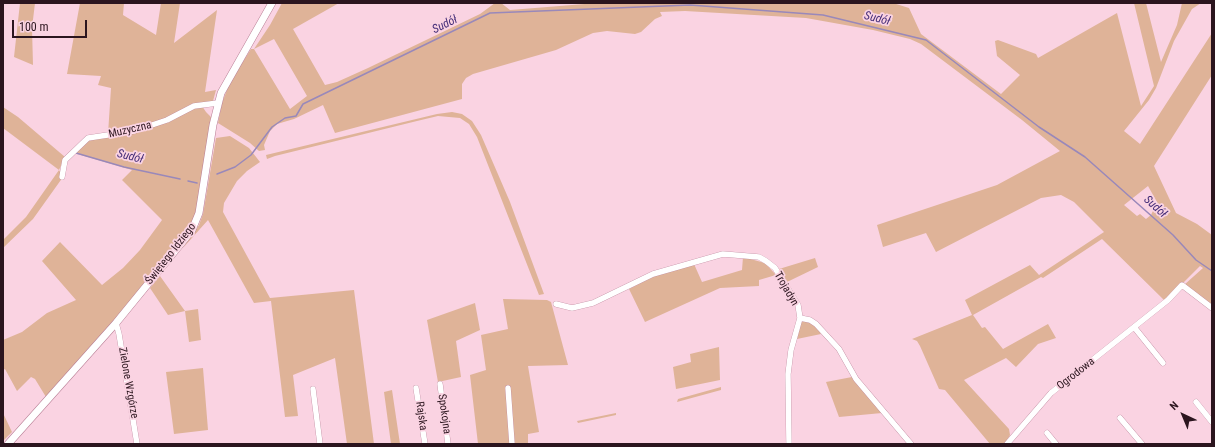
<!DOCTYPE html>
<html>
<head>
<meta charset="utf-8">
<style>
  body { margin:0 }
  #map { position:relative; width:1215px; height:447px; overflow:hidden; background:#fad3e2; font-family:"Roboto Condensed",sans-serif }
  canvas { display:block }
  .frame { position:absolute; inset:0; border:4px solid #2b151e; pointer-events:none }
  .north { position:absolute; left:1163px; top:395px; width:40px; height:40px; -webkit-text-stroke:3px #fad3e2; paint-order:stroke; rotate:316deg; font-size:11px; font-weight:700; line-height:16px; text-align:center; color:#2b151e }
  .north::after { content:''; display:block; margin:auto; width:14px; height:18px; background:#2b151e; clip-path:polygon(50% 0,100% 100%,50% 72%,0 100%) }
  .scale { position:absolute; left:12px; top:20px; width:75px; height:18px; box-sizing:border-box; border:2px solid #2b151e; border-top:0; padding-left:5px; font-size:12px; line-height:14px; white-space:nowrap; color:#2b151e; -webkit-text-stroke:3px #fad3e2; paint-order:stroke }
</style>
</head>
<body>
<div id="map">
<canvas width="1215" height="447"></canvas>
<div class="frame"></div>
<div class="north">N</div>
<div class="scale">100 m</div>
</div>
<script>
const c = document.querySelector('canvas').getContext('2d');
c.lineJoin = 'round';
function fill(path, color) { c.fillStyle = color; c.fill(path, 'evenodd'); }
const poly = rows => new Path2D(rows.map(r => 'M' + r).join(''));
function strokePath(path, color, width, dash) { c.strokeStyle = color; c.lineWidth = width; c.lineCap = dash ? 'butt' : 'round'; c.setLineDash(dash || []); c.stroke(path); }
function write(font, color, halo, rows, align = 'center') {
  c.font = font + ' "Roboto Condensed",sans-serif'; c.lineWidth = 3.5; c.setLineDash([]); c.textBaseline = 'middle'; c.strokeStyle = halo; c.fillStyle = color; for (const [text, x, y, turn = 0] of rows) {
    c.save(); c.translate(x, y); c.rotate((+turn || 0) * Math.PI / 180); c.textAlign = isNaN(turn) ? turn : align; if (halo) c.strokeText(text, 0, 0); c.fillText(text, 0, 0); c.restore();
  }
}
fill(poly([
  [20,3,35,3,32,28,33,65,14,57],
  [80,3,124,3,123,15,156,35,161,3,180,3,174,43,217,10,205,92,216,90,213,101,154,124,108,134,111,88,98,85,101,76,67,74],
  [282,3,339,3,293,29,325,85,337,82,368,68,480,14,495,3,501,3,510,10,597,3,893,3,909,8,921,34,1001,94,1020,75,997,56,995,41,998,40,1036,54,1038,58,1117,13,1141,106,1154,86,1134,3,1146,3,1161,62,1177,25,1182,3,1201,3,1192,9,1174,41,1156,88,1149,100,1124,131,1140,144,1212,33,1212,75,1154,166,1176,213,1197,224,1212,235,1212,307,1184,285,1203,268,1200,266,1165,301,1102,239,1043,278,1041,277,973,315,982,328,985,327,1003,349,1048,324,1056,338,1038,344,1016,367,1006,358,964,380,1009,429,1010,435,1005,444,990,444,945,390,939,389,920,346,917,341,912,339,972,315,965,300,1030,265,1039,275,1104,232,1074,202,1061,195,1041,198,936,252,926,233,883,247,877,225,997,185,1060,151,1022,120,921,44,910,39,873,30,806,18,685,11,660,12,662,16,655,19,641,32,635,34,607,31,593,33,556,50,473,74,466,78,462,84,462,99,335,133,323,105,294,119,277,124,270,131,264,145,265,150,259,151,250,143,218,123,222,103,230,82,251,49,254,49,270,25],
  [274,39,307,96,290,109,254,49],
  [1148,186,1157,202,1151,215,1146,219,1140,214,1137,216,1124,205],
  [202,106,206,112,211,117,196,216,190,228,114,321,46,397,35,379,31,377,17,391,5,369,3,370,3,340,22,332,47,313,76,300,42,261,60,242,102,285,123,268,140,250,162,220,122,180,132,170,74,153,87,140,120,135],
  [3,107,18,117,65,157,59,170,63,177,33,219,3,248,3,240,26,217,59,170,3,128],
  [452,112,462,114,472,121,481,135,510,202,544,294,539,295,477,137,469,124,460,118,438,116,417,121,275,156,267,159,266,155,437,114],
  [230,136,249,148,260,162,247,171,237,181,224,203,223,212,270,298,354,290,374,444,347,444,335,358,293,375,298,416,285,417,271,301,254,303,208,220,183,248,199,225,203,214,216,138],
  [743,257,765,263,776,275,759,280,759,286,720,288,645,322,629,289,652,277,694,264,702,282,742,270],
  [815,258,818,267,787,282,779,269],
  [160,276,185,311,198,309,201,340,189,342,185,311,168,315,150,288],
  [503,299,547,300,551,302,568,365,528,366,539,432,528,434,528,444,478,444,470,375,486,370,481,335,508,329],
  [475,303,480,330,456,341,461,377,438,382,427,320],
  [803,321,809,322,818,329,821,334,797,339,801,323],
  [719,347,720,380,676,389,673,367,691,362,690,354],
  [203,368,208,430,174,434,166,372],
  [852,377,882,413,839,417,826,382],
  [721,387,721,390,677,402,678,399],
  [392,390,400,444,391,444,384,392],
  [3,413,12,432,3,441],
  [616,413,616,415,578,423,577,421]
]), '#dfb398');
strokePath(poly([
  [76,153,124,167,180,179],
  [217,174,235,167,251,155,272,127,285,118,296,116,303,104,490,13,690,5,823,15,926,40,1039,127,1085,157,1173,235,1196,260,1212,271],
  [188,181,197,183]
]), '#9988ba', 1.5);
const minor = poly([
  [62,177,65,160,88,138,134,131,167,120,194,106,218,103],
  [556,304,572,308,593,303,653,274,723,254,759,257,766,261,775,268,798,305,800,318,791,350,788,374,789,444],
  [800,318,810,320,816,324,839,349,856,379,911,444],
  [116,323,119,334,137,444],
  [1134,327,1163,363],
  [440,384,448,444],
  [416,388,425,444],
  [508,388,512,444],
  [313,389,320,444],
  [1196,402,1212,422],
  [1120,418,1142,444],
  [1047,433,1056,444],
  [1007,444,1051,393,1168,300,1182,285,1212,308]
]);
const tertiary = poly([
  [8,444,116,323,192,230,199,213,213,125,221,93,272,3]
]);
strokePath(minor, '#b97f96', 6);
strokePath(tertiary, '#b97f96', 8);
strokePath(minor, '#fff', 5.5);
strokePath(tertiary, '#fff', 7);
write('11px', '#2b151e', '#fad3e2', [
  ["Muzyczna",130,130,-13],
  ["Świętego Idziego",171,254,-52],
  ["Trojadyn",786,289,60],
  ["Ogrodowa",1076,374,-38],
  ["Zielone Wzgórze",128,383,80],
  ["Spokojna",444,414,82],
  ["Rajska",421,416,82]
]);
write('italic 12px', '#442d78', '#fad3e2', [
  ["Sudół",877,19,14],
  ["Sudół",445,25,-26],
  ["Sudół",130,157,14],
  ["Sudół",1155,207,42]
]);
</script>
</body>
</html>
